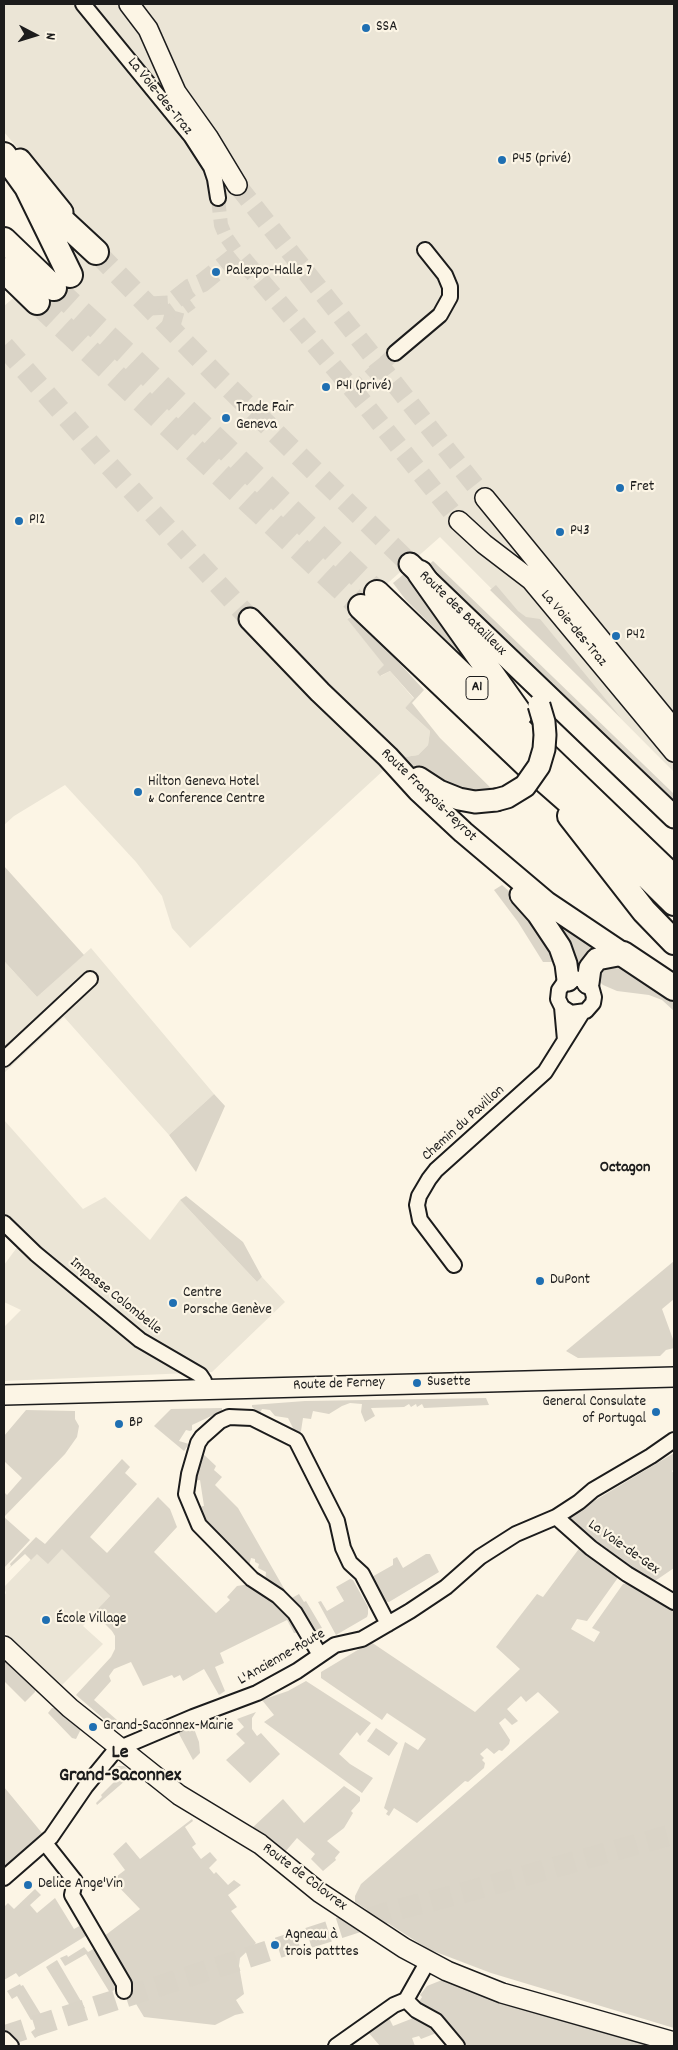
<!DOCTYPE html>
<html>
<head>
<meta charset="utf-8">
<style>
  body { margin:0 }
  #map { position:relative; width:678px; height:2050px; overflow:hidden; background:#fcf5e5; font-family:Dekko,sans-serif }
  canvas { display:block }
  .frame { position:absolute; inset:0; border:5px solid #1c1c1c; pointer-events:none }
  .north { position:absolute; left:10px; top:10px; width:50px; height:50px; -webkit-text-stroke:4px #fcf5e5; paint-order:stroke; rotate:95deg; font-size:14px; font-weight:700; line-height:20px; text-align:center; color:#1c1c1c }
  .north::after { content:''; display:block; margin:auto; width:18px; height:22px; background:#1c1c1c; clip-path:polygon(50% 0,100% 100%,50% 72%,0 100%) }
</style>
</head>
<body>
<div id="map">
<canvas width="678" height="2050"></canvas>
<div class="frame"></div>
<div class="north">N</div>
</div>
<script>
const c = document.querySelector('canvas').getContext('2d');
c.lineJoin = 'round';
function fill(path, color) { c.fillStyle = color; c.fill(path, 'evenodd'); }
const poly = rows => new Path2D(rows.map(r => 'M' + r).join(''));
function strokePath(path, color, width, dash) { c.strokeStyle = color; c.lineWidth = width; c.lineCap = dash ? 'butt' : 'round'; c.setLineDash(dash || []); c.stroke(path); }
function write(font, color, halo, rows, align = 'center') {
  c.font = font + ' Dekko,sans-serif'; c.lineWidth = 4.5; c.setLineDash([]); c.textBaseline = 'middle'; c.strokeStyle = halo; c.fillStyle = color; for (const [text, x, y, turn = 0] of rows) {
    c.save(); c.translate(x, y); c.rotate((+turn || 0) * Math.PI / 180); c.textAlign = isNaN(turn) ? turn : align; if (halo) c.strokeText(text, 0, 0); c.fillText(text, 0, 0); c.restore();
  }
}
fill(poly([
  [4,4,674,4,674,772,440,537,347,619,385,665,381,676,390,671,414,699,405,708,430,731,428,745,418,755,405,757,385,769,190,948,172,928,162,896,136,862,65,785,14,816,4,825,4,306,89,233,4,132],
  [91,948,214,1094,169,1135,64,1017,4,1073,4,961,37,997],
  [4,1120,83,1209,105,1197,150,1240,180,1200,257,1282,262,1277,285,1302,212,1372,4,1381,4,1327,21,1310,4,1302,4,1265,18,1246,4,1232],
  [62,1548,110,1596,83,1626,103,1644,62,1685,4,1632,4,1596,6,1593,4,1587,37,1553]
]), '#ebe5d6');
fill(poly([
  [433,561,674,794,674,809,426,567],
  [404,574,422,592,498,692,405,599,393,583],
  [496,585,518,611,526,617,540,619,621,718,490,590],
  [355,615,424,690,412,703,440,738,497,794,476,797,417,770,405,757,418,755,428,745,430,731,405,708,414,698,390,671,380,676,377,672,384,665,347,619],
  [4,866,84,955,37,997,4,961],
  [502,885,528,908,551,937,555,962,543,962,518,922,494,890],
  [540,905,600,948,584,967,569,963],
  [617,960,674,992,674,1011,662,1000,649,995,617,991,603,985,597,979,601,962],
  [214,1094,225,1106,196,1172,169,1135],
  [186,1196,243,1242,262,1277,257,1282,180,1200],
  [674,1261,674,1299,662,1309,674,1342,674,1348,666,1350,660,1356,578,1358,566,1351],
  [486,1398,489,1405,424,1408,422,1404,417,1407,416,1404,411,1407,409,1404,404,1407,371,1408,375,1416,365,1422,361,1412,362,1404,350,1403,342,1406,329,1414,313,1411,311,1419,303,1418,301,1431,299,1434,296,1434,288,1418,275,1416,270,1410,262,1409,260,1413,252,1407,252,1405,305,1401],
  [222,1408,222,1411,192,1425,192,1430,190,1431,186,1430,179,1441,189,1444,184,1451,154,1426,171,1409],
  [26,1410,75,1411,75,1419,79,1426,77,1437,65,1454,4,1517,4,1492,7,1495,22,1478,4,1461,4,1436],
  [200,1451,216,1466,214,1470,222,1477,215,1485,238,1508,290,1599,299,1594,304,1602,306,1601,322,1628,312,1633,265,1582,266,1572,258,1568,259,1564,255,1562,255,1559,251,1558,248,1570,202,1522,197,1507,204,1506,200,1480,192,1481],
  [674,1453,674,1469,672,1471,674,1474,674,1568,655,1581,620,1562,573,1527,570,1519,574,1513],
  [122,1459,130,1467,125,1473,137,1484,90,1537,107,1553,158,1497,170,1509,177,1527,154,1552,216,1613,230,1600,227,1597,237,1586,250,1584,263,1589,292,1615,304,1633,294,1633,287,1620,220,1653,224,1663,215,1667,225,1691,219,1695,204,1669,183,1681,180,1675,174,1678,172,1675,143,1686,131,1662,114,1669,109,1676,111,1681,94,1700,117,1720,112,1726,76,1695,111,1657,115,1649,115,1636,112,1631,94,1613,110,1596,62,1549,48,1564,37,1554,31,1560,25,1554,6,1571,11,1566,10,1564,36,1537,45,1544],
  [4,1517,30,1540,4,1568],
  [581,1546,618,1573,617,1579,587,1621,577,1619,571,1629,594,1642,600,1632,592,1628,623,1584,631,1583,674,1610,674,2028,491,1973,428,1949,355,1902,355,1896,361,1884,559,1712,538,1692,526,1702,521,1696,507,1709,518,1721,512,1725,505,1718,499,1723,510,1740,509,1744,502,1751,499,1750,494,1754,487,1748,480,1754,484,1758,482,1760,485,1763,484,1768,468,1782,465,1781,417,1823,394,1808,389,1816,386,1814,388,1811,384,1808,405,1742,418,1750,426,1739,387,1713,382,1720,321,1678,321,1672,371,1642,475,1712,520,1669,496,1647,537,1594,543,1597],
  [426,1554,430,1554,439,1572,389,1602,384,1601,370,1578,393,1565,393,1559,397,1557,403,1568],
  [350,1579,353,1580,368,1607,368,1614,367,1617,336,1635,318,1602,321,1601,327,1611,344,1601,336,1587],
  [4,1659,35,1688,35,1692,25,1702,4,1681],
  [306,1681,371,1723,360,1736,357,1732,339,1754,350,1764,373,1778,362,1793,264,1722,274,1715,262,1700,288,1691],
  [52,1708,57,1708,81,1729,76,1739,72,1738,48,1713],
  [256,1712,252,1718,252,1729,257,1736,261,1733,280,1754,250,1783,226,1760,245,1743,236,1734,244,1727,237,1719],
  [193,1726,199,1742,200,1753,193,1760,178,1732],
  [376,1728,398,1743,389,1756,367,1741],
  [118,1766,124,1766,133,1774,97,1805,96,1803,102,1797,101,1795,120,1776,113,1768],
  [344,1786,360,1797,360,1801,351,1811,353,1813,344,1828,327,1841,340,1852,335,1858,336,1860,323,1871,311,1859,315,1854,297,1838,285,1852,251,1829,283,1799,304,1823],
  [4,1787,42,1833,4,1866],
  [192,1819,193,1821,185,1827,196,1844,192,1847,201,1859,210,1852,217,1860,209,1868,214,1874,216,1872,228,1885,234,1880,241,1885,228,1895,237,1907,231,1911,256,1943,240,1958,239,1966,244,1994,236,2000,244,2013,235,2015,215,2025,144,2017,130,1994,135,1991,103,1937,140,1909,112,1880,125,1870,113,1854,126,1842,140,1859],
  [35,1889,41,1895,30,1905,37,1913,55,1898,74,1929,83,1924,89,1934,19,1977,16,1973,4,1980,4,1907,8,1903,14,1909],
  [84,1947,88,1952,95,1948,117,1983,117,1988,110,1993,86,1954,65,1966,60,1958,67,1955,68,1957],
  [57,1960,85,2008,75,2014,46,1967],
  [442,1980,447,1981,496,2001,652,2046,462,2046,417,2005,422,1997,420,1995,427,1986],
  [20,1984,21,1986,23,1985,50,2029,35,2038,31,2032,39,2026,34,2019,31,2020,17,1996,12,1999,7,1991],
  [416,2017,436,2026,439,2032,421,2039,419,2036,412,2038,415,2046,380,2046,368,2032,389,2018,393,2026]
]), '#dbd5c8');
strokePath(poly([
  [218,198,221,225,226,237,238,254],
  [354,391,395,353]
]), '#dad4c7', 14, [14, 7]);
strokePath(poly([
  [237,185,485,498],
  [150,306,168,305,190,288,202,283,238,254,354,391,459,521],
  [170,329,175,311,190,300]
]), '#dad4c7', 19, [19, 9]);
strokePath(poly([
  [96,252,218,377,410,564],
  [4,346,106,462,250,619],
  [4,2036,392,1911,459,1894,674,1834]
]), '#dad4c7', 21, [21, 11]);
strokePath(poly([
  [54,288,130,357,377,593],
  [37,302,361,607]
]), '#dad4c7', 24, [24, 12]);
const street = poly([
  [83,4,191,136,211,167,215,179,218,198],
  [395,353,440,315,450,297,450,287,445,275,425,250],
  [562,1007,571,1013,586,1011,593,1003,594,997,591,986,584,980,573,978,564,983,559,990,558,999,562,1007,565,1040],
  [4,1059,90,979],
  [4,1223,36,1254,140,1340,200,1375,204,1381,205,1390],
  [454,1265,420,1220,417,1205,419,1196,429,1179,436,1170,545,1072,582,1013],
  [556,1517,591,1548,627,1574,674,1602],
  [320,1655,295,1613,278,1596,252,1579,199,1525,186,1494,189,1474,198,1443,202,1437,220,1421,229,1417,252,1418,296,1440,337,1521,343,1548,350,1563,362,1574,388,1624],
  [45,1843,75,1881,72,1895,124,1984,124,1991],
  [4,1878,51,1837,86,1786,113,1753,120,1748,193,1717,257,1693,297,1671,335,1645,362,1639,410,1611,446,1587,480,1557,516,1534,556,1517,579,1502,593,1490,651,1456,674,1440],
  [406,2000,416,2010,436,2021,457,2046],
  [4,2039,11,2046],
  [336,2046,394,2005,406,2000,428,1961]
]);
const secondary = poly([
  [129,4,148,29,176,92,208,137,237,185],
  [485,498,674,729],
  [459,521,484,544,531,580,674,752],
  [4,1395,674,1377],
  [4,1646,70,1708,179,1795,260,1844,319,1892,404,1948,447,1971,502,1993,674,2042]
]);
const primary = poly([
  [20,160,62,212],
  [410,564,674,817],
  [250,619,320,692,388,757,418,790,463,832,547,903,623,954],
  [419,778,439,791,459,799,475,802,496,800],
  [521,895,538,914,560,947,566,964,568,980],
  [588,983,590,968,597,959,623,954]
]);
const highway = poly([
  [4,155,27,187,70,275],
  [41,201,96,252],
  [4,240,54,288],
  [4,270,37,302],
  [420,573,520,714],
  [377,593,674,878],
  [361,607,526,764,591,821,674,903],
  [570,816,644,911,674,942],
  [623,954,674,988]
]);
strokePath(street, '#1c1c1c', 18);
strokePath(secondary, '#1c1c1c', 22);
strokePath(primary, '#1c1c1c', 25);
strokePath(highway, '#1c1c1c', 28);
strokePath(street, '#fcf5e5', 14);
strokePath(secondary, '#fcf5e5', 19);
strokePath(primary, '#fcf5e5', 21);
strokePath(highway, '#fcf5e5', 24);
const primaryBridge = poly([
  [496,800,507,797,525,786,539,766,544,749,545,735,544,722,539,705]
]);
strokePath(primaryBridge, '#1c1c1c', 25, []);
strokePath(primaryBridge, '#fcf5e5', 21);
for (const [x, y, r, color] of [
  [366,28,5,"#1f6fb2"],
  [502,160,5,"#1f6fb2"],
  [216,272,5,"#1f6fb2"],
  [326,387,5,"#1f6fb2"],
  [226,418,5,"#1f6fb2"],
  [620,488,5,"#1f6fb2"],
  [19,521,5,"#1f6fb2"],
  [560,532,5,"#1f6fb2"],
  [616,636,5,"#1f6fb2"],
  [138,792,5,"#1f6fb2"],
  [540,1281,5,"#1f6fb2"],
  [173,1303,5,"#1f6fb2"],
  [417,1383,5,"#1f6fb2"],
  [656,1412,5,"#1f6fb2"],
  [119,1424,5,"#1f6fb2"],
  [46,1620,5,"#1f6fb2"],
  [93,1727,5,"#1f6fb2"],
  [28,1885,5,"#1f6fb2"],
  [275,1945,5,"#1f6fb2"]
]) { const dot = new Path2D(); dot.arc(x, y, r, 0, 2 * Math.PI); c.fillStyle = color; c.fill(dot); strokePath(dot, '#fcf5e5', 2); }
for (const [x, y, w] of [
  [477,688,22]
]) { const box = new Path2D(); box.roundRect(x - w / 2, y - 11.5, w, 23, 4); c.fillStyle = '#fcf5e5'; c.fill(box); strokePath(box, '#1c1c1c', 1); }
write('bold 14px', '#1c1c1c', null, [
  ["A1",477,688]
]);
write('15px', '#1c1c1c', '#fcf5e5', [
  ["SSA",376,28],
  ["P45 (privé)",512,160],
  ["Palexpo-Halle 7",226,272],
  ["P41 (privé)",336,387],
  ["Trade Fair",236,409],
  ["Geneva",236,426],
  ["Fret",630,488],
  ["P12",29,521],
  ["P43",570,532],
  ["P42",626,636],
  ["Hilton Geneva Hotel",148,783],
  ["& Conference Centre",148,800],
  ["DuPont",550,1281],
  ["Centre",183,1294],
  ["Porsche Genève",183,1311],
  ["Susette",427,1383],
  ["General Consulate",646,1403,"right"],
  ["of Portugal",646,1420,"right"],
  ["BP",129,1424],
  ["École Village",56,1620],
  ["Grand-Saconnex-Mairie",103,1727],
  ["Delice Ange'Vin",38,1885],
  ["Agneau à",285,1936],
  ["trois patttes",285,1953]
], 'left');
write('15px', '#1c1c1c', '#fcf5e5', [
  ["La Voie-des-Traz",159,97,51],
  ["Route des Batailleux",462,614,44],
  ["La Voie-des-Traz",573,629,50],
  ["Route François-Peyrot",428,796,44],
  ["Chemin du Pavillon",464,1124,-42],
  ["Impasse Colombelle",115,1297,39],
  ["Route de Ferney",339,1385,-2],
  ["La Voie-de-Gex",623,1548,35],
  ["L'Ancienne-Route",282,1658,-30],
  ["Route de Colovrex",304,1878,37]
]);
write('bold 16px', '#1c1c1c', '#fcf5e5', [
  ["Octagon",625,1169]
]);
write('bold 20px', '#1c1c1c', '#fcf5e5', [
  ["Le",120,1754],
  ["Grand-Saconnex",120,1777]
]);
</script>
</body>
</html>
